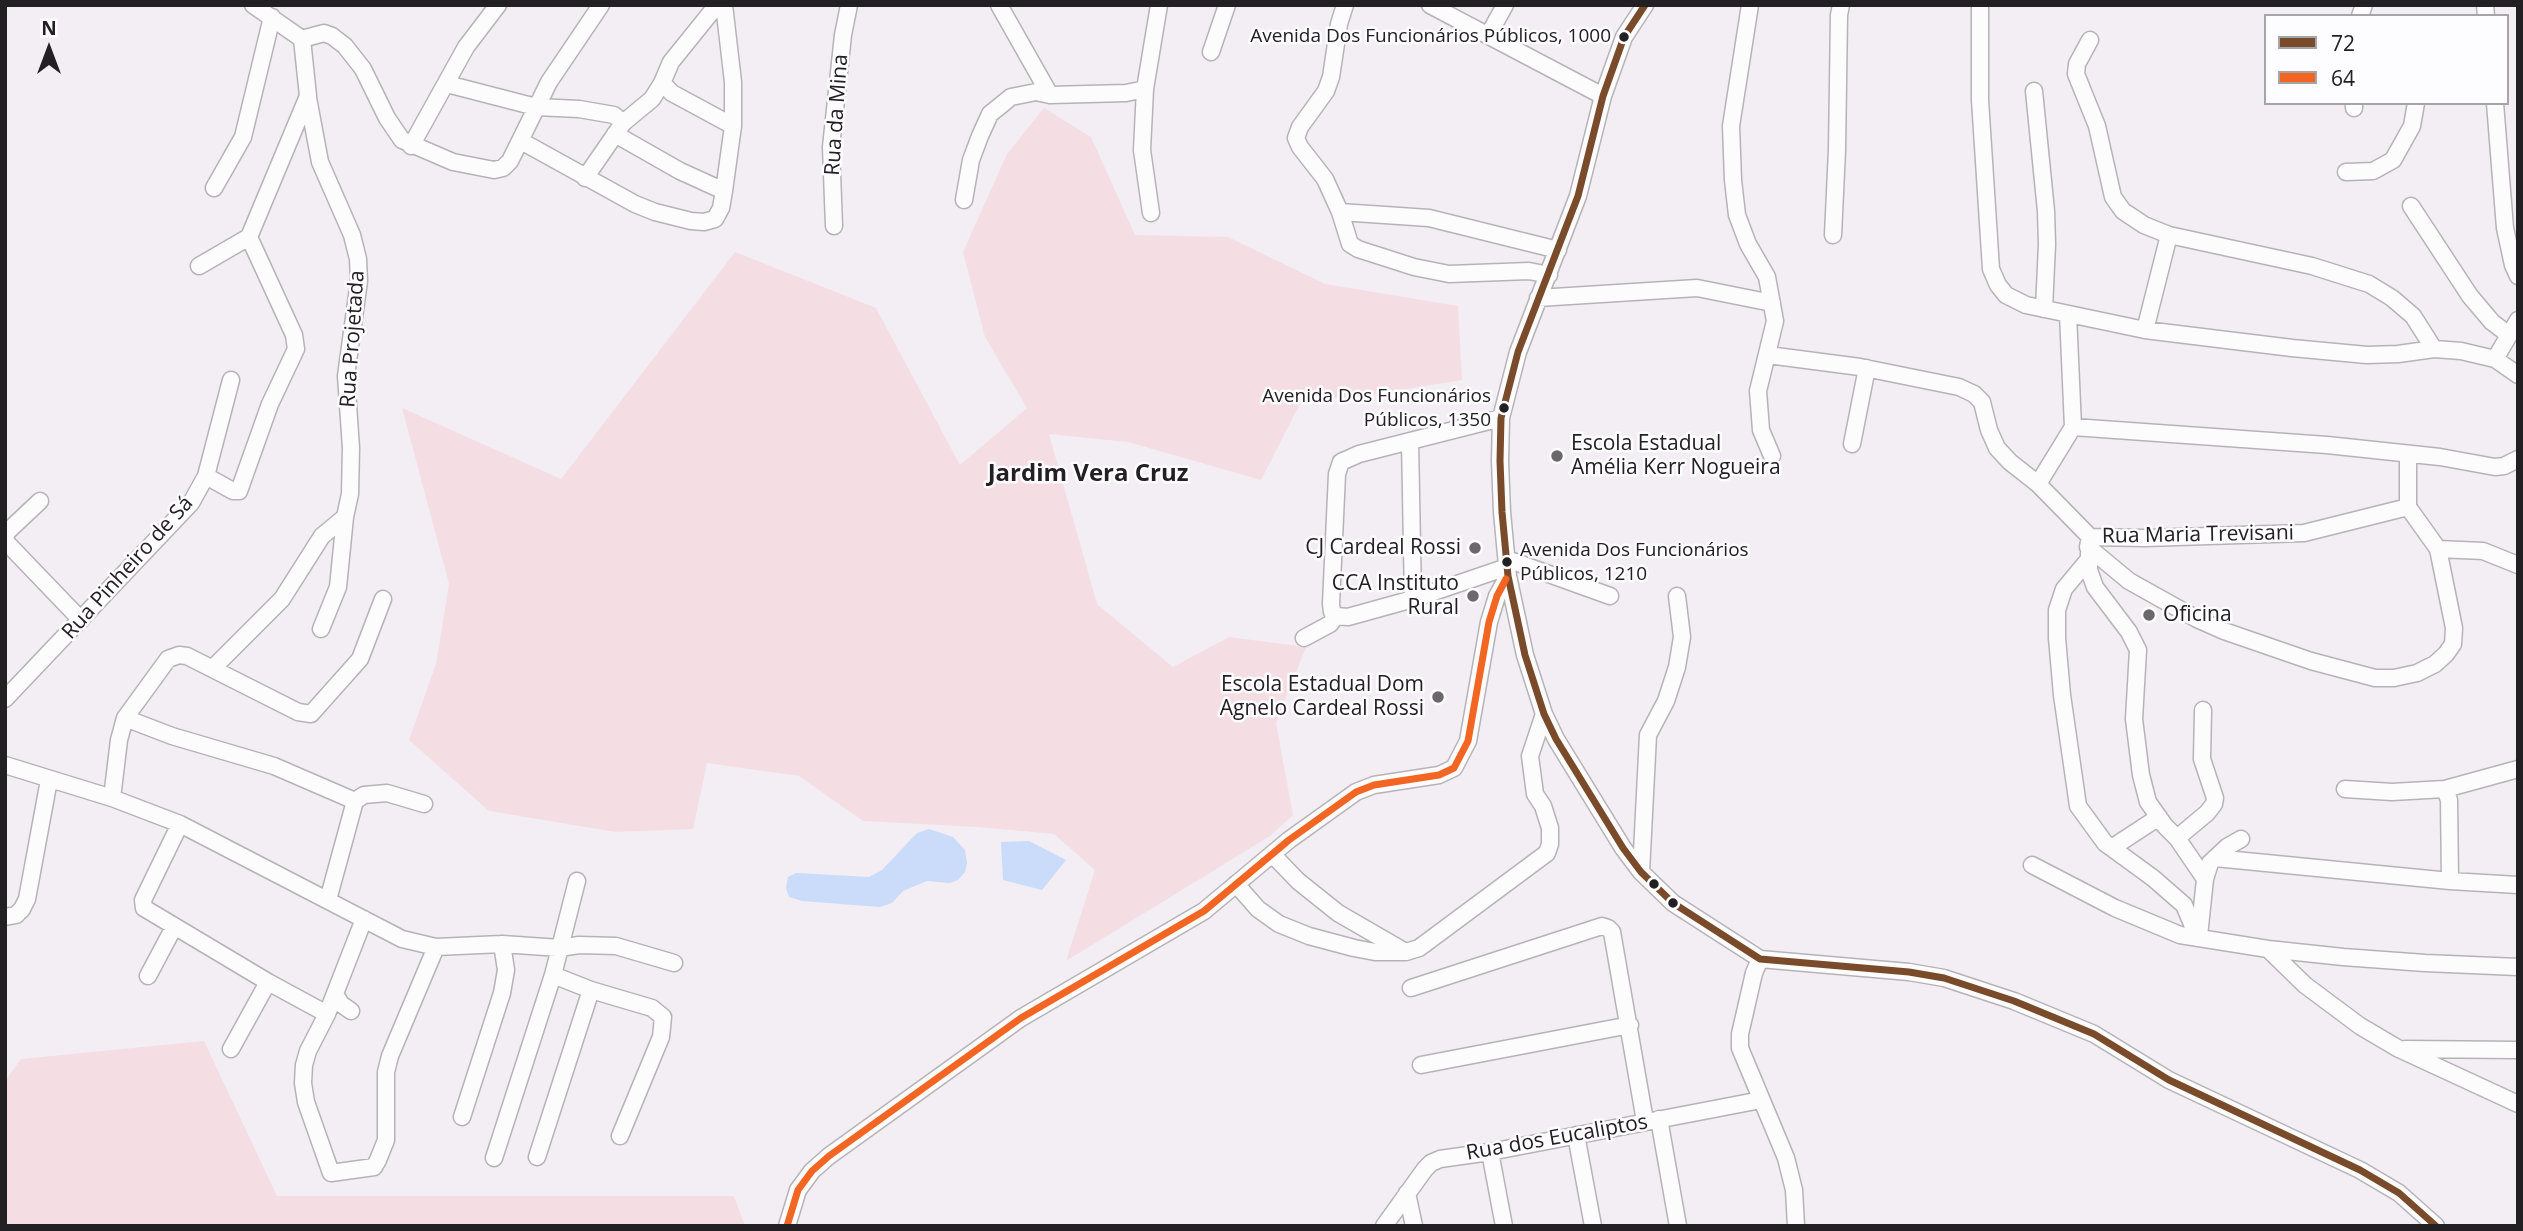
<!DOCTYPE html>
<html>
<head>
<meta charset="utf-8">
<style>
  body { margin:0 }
  #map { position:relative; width:2523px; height:1231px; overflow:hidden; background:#f2eef4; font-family:"Open Sans",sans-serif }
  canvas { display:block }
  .frame { position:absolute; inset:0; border:7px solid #222023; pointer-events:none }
  .legend { position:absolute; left:2264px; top:14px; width:245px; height:91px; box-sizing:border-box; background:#fdfcfe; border:2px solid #a5a4a6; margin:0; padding:9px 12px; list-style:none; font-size:21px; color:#222023 }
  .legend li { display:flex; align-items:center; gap:14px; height:35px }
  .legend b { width:35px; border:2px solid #a5a4a6 }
  .north { position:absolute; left:14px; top:14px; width:70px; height:70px; -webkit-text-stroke:5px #fdfcfe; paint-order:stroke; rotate:0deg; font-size:19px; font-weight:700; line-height:28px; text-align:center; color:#222023 }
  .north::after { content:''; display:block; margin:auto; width:24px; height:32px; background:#222023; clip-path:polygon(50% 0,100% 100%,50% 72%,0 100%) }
</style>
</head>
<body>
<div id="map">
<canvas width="2523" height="1231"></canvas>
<div class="frame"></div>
<ul class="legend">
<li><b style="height:9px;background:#7a4b2a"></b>72</li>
<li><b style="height:9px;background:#f26522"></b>64</li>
</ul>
<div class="north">N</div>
</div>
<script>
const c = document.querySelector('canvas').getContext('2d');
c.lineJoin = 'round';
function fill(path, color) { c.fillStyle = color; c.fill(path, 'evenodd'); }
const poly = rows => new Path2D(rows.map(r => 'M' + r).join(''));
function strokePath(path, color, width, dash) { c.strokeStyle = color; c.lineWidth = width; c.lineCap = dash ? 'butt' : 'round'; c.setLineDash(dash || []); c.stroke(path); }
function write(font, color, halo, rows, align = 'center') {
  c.font = font + ' "Open Sans",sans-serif'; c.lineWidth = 5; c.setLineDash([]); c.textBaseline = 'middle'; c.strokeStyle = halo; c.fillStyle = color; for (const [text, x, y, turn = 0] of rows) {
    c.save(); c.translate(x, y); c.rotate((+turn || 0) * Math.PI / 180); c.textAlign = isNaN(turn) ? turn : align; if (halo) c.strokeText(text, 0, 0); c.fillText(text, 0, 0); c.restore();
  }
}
fill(poly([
  [1044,108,1091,137,1135,235,1228,237,1325,284,1458,306,1462,380,1345,399,1306,392,1261,480,1128,442,1049,434,1097,604,1173,667,1229,637,1306,647,1276,723,1293,815,1270,836,1066,961,1095,870,1054,834,978,827,863,821,799,776,707,763,693,829,615,832,489,811,409,740,436,664,449,584,402,408,561,479,735,252,876,308,960,465,1027,408,985,337,963,252,1007,154],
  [204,1041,277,1196,734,1196,745,1226,5,1226,5,1081,21,1059]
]), '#f4dee4');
fill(poly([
  [929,829,953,837,965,850,967,863,965,872,958,880,950,883,927,881,903,891,892,903,880,907,802,901,789,897,786,888,788,877,796,873,869,877,882,870,917,833],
  [1029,841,1066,860,1042,890,1003,880,1001,842]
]), '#cbdbfa');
const minor = poly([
  [999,5,1050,95],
  [1345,5,1339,24,1331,77,1326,91,1300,127,1296,138,1300,147,1325,179,1340,212,1350,244,1358,249,1414,267,1449,274,1529,271,1549,275],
  [1430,5,1603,96],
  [1645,5,1624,37,1603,96,1578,196,1518,352,1501,418,1500,461,1502,512,1508,576,1525,655,1544,714,1556,739,1623,848,1641,872,1673,903,1760,959,1909,972,1944,978,2014,1001,2094,1034,2169,1080,2360,1170,2399,1193,2436,1226],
  [1750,5,1731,126,1733,180,1737,215,1748,244,1767,277,1775,321,1758,391,1761,430,1772,456],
  [1980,5,1980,100,1991,269,1998,285,2006,295,2026,305,2145,330,2292,348,2367,355,2398,354,2434,349,2461,351,2495,359,2518,375],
  [2485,5,2486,16],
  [2360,16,2364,5],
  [1489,34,1505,5],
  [302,39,324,33,332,36,345,46,363,69,387,118,402,140,453,162,494,170,503,168,510,161,549,82,601,5],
  [2090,40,2077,64,2076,74,2097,126,2113,197,2123,211,2144,225,2169,235,2312,266,2369,284,2392,298,2413,316,2434,349],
  [1211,52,1227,5],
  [662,83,672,93,733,126],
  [447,84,536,107,579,109,614,115,623,123],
  [2034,91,2046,211,2047,244,2044,309],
  [308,98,320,162,352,235,358,259,359,281,346,376,351,448,350,494,345,517,338,587,321,629],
  [2354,103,2354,108],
  [2495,103,2505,228,2513,265,2518,276],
  [615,134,680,171,724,191],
  [521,141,635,204,655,212,691,221,704,222,715,219,721,208,724,191,733,126,733,82,724,5],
  [411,146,466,47,498,5],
  [2346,172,2373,171,2393,160,2412,126,2416,103],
  [585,178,623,123,652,99,662,83,671,62,717,5],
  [214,188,243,137,272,17],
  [964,200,971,160,980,136,990,114,1011,97,1036,92,1050,95,1126,93,1145,89],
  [2411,206,2470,296,2492,322,2509,335],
  [1340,212,1429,218,1558,250],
  [1151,213,1142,150,1145,89,1159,5],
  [834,226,831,147,843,35,849,5],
  [1833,235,1837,150,1839,15,1841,5],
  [199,266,249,237],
  [1538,298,1697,288,1772,303],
  [2145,330,2169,235],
  [1768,355,1860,367,1959,387,1974,394,1982,402,1989,430,1997,448,2010,462,2038,484,2090,537,2145,538,2304,533,2408,507],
  [2495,359,2518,320],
  [2073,427,2327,445,2440,457,2495,467,2504,466,2518,459],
  [1410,441,1413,599],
  [1852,444,1867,368],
  [206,476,233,491,239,491,270,404,296,349,294,335,249,237,308,96,302,39,253,5],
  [2038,484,2073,427,2068,314],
  [40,501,6,533,5,538,8,544,81,620],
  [2090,537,2088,547,2129,581,2197,619,2224,631,2311,661,2375,678,2394,678,2417,673,2435,664,2446,654,2453,644,2454,628,2438,549,2408,507,2408,454],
  [2438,549,2483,551,2518,565],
  [2089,553,2089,570,2095,587,2129,632,2138,650,2134,719,2141,775,2148,802,2165,826,2177,838,2205,879],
  [1507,559,1610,596],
  [2089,559,2064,589,2057,610,2057,638,2062,695,2078,806,2105,843,2153,878,2184,905,2198,938],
  [1336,616,1332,612,1331,604,1337,474,1341,462,1359,454,1501,418],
  [1336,616,1348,617,1413,599,1507,567],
  [1304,638,1330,624,1336,616],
  [213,668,282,599,322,536,345,517],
  [5,699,191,503,206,476,231,380],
  [125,718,172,736,274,766,355,801,364,795,387,793,424,804],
  [5,765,112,798,180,824,402,939,436,947,502,944,560,948,579,945,616,946,674,963],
  [2345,789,2392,792,2445,789,2518,769],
  [2445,789,2449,800,2450,881],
  [112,798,119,740,125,718,168,659,179,655,187,656,298,712,311,714,360,659,383,599],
  [180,824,143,900,144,908,268,982,327,1014],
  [2177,838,2207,813,2214,804,2215,798,2202,759,2203,710],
  [2113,847,2159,817],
  [1272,854,1298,881,1338,913,1402,950],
  [2215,858,2450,881,2518,885],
  [2032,865,2115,908,2180,935,2268,949,2343,957,2425,963,2518,967],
  [1641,872,1648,735,1666,701,1677,667,1682,637,1677,596],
  [1236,884,1258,909,1279,924,1309,936,1354,948,1375,952,1406,952,1419,948,1547,853,1550,844,1550,828,1543,806,1535,794,1530,756,1544,714],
  [328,900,355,801],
  [5,917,16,915,22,909,27,899,49,780],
  [364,919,327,1014,308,1051,304,1065,303,1083,306,1102,331,1173,374,1167,378,1160,386,1140,386,1072,390,1056,436,947],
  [2199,936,2205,879,2210,863,2227,847,2241,839],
  [2268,949,2305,985,2360,1026,2399,1049,2518,1104],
  [1760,959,1754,973,1740,1034,1740,1048,1786,1158,1794,1190,1796,1226],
  [553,975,591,990,652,1008,663,1017,661,1037,620,1136],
  [148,976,174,927],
  [1411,988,1602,926,1608,928,1612,932,1645,1121],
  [335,994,341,1004,351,1011],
  [231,1049,268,982],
  [2405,1049,2518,1050],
  [1421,1065,1630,1025],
  [462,1117,502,993,506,970,502,944],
  [1659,1119,1678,1226],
  [1576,1135,1593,1226],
  [1490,1152,1504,1226],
  [537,1157,591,990],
  [494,1158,553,975,577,881],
  [1407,1193,1414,1226],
  [787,1226,798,1190,812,1171,829,1156,1021,1018,1204,911,1289,840,1356,792,1374,785,1439,775,1454,768,1468,741,1489,622,1497,596,1508,576],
  [1384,1226,1425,1169,1431,1163,1440,1159,1490,1152,1761,1100]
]);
strokePath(minor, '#b6b3b7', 19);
strokePath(minor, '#fdfcfd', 16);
strokePath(poly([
  [1645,5,1624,37,1603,96,1578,196,1518,352,1501,418,1500,461,1502,512,1508,576,1525,655,1544,714,1556,739,1623,848,1641,872,1673,903,1760,959,1909,972,1944,978,2014,1001,2094,1034,2169,1080,2360,1170,2399,1193,2436,1226]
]), '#7a4b2a', 7);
strokePath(poly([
  [787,1226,798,1190,812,1171,829,1156,1021,1018,1204,911,1289,840,1356,792,1374,785,1439,775,1454,768,1468,741,1489,622,1497,596,1506,579]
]), '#f26522', 7);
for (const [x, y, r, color] of [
  [1624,37,6,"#222023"],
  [1504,408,6,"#222023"],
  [1557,456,7,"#6b686c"],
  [1475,548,7,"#6b686c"],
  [1507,562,6,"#222023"],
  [1473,596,7,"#6b686c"],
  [2149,615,7,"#6b686c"],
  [1438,697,7,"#6b686c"],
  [1654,884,6,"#222023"],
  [1673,903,6,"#222023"]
]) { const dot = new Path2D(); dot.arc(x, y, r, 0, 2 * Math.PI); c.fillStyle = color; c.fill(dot); strokePath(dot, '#fdfcfe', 2.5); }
write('19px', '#222023', '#fdfcfe', [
  ["Avenida Dos Funcionários Públicos, 1000",1611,37],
  ["Avenida Dos Funcionários",1491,397],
  ["Públicos, 1350",1491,421],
  ["Avenida Dos Funcionários",1520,551,"left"],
  ["Públicos, 1210",1520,575,"left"]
], 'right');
write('21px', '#222023', '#fdfcfe', [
  ["Rua da Mina",837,115,-86],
  ["Rua Projetada",353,339,-86],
  ["Rua Maria Trevisani",2198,535,-1],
  ["Rua Pinheiro de Sá",128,568,-48],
  ["Rua dos Eucaliptos",1557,1138,-10]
]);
write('21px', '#222023', '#fdfcfe', [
  ["Escola Estadual",1571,444,"left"],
  ["Amélia Kerr Nogueira",1571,468,"left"],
  ["CJ Cardeal Rossi",1461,548],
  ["CCA Instituto",1459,584],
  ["Rural",1459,608],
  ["Oficina",2163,615,"left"],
  ["Escola Estadual Dom",1424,685],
  ["Agnelo Cardeal Rossi",1424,709]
], 'right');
write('bold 24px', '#222023', '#fdfcfe', [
  ["Jardim Vera Cruz",1088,474]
]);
</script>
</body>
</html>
